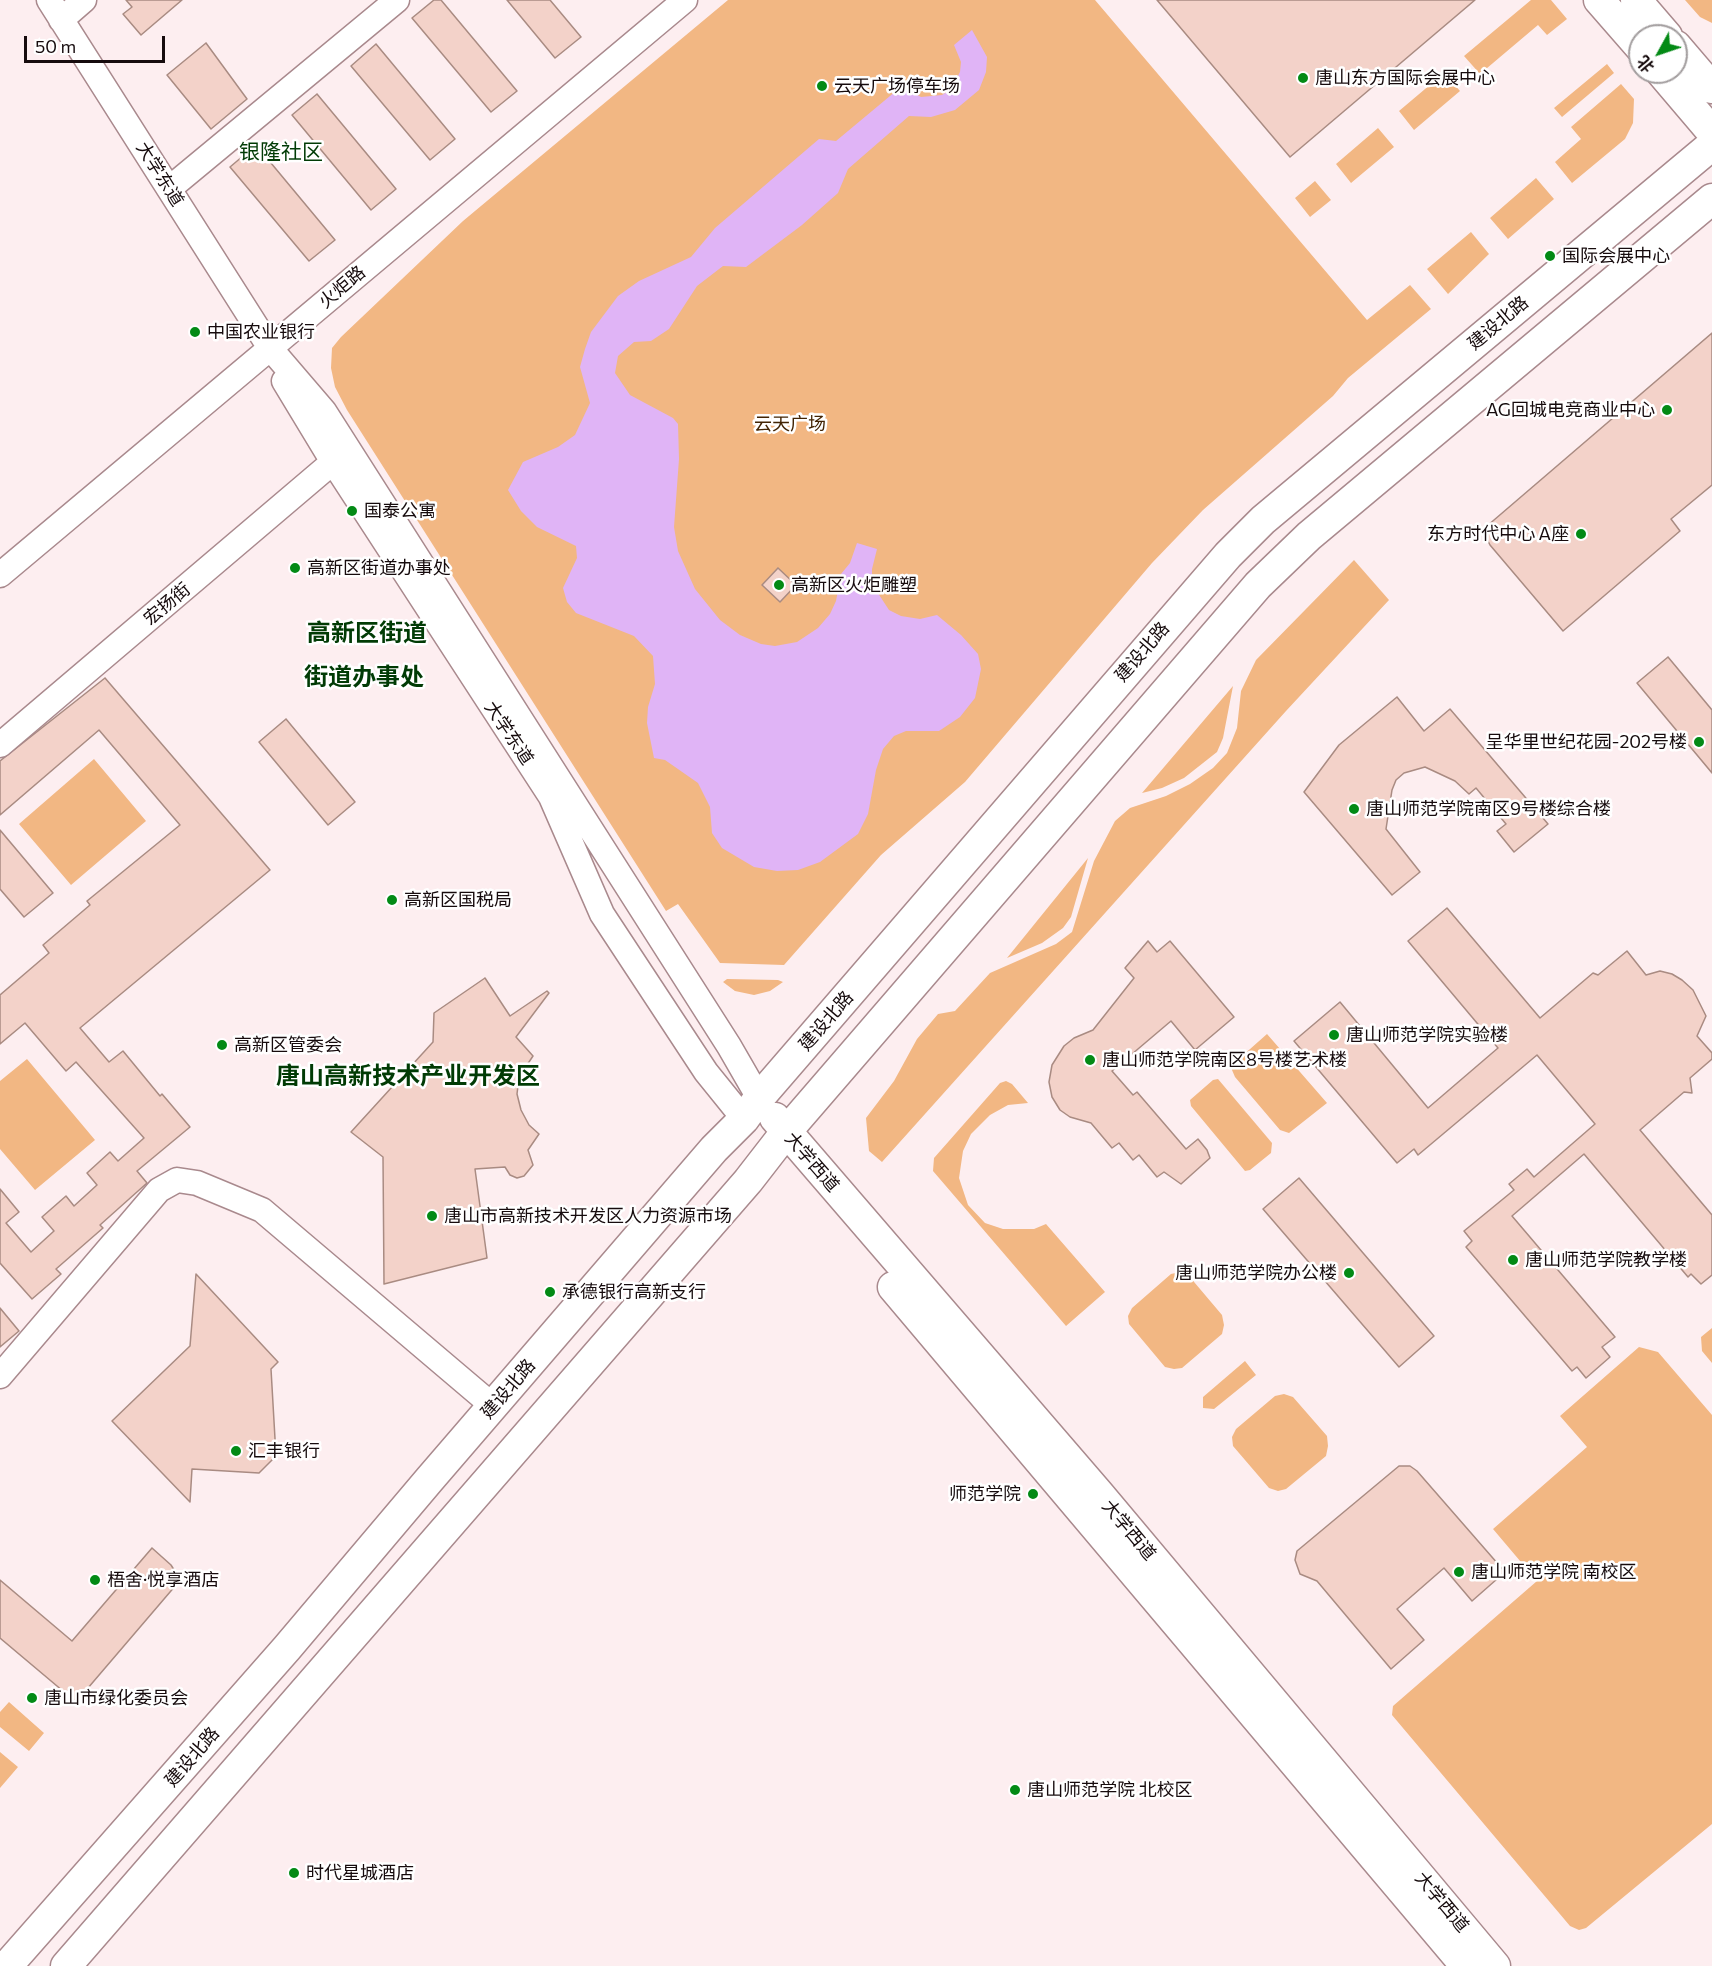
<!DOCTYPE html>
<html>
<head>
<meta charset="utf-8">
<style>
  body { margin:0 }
  #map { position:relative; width:1712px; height:1966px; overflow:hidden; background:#fdeef0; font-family:Commissioner,"Noto Sans SC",sans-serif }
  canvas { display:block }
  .north { position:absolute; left:1628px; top:24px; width:60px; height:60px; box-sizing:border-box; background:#fff; border:2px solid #a29d9e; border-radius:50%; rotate:230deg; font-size:16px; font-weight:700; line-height:24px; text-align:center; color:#160b0d }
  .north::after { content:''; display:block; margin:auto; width:21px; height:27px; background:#038a15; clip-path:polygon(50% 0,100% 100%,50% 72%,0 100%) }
  .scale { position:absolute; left:24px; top:36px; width:141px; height:27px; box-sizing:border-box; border:3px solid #160b0d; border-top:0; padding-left:8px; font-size:18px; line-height:21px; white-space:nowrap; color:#160b0d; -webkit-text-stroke:4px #fff; paint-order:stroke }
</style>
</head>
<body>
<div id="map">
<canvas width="1712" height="1966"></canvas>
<div class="north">北</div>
<div class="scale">50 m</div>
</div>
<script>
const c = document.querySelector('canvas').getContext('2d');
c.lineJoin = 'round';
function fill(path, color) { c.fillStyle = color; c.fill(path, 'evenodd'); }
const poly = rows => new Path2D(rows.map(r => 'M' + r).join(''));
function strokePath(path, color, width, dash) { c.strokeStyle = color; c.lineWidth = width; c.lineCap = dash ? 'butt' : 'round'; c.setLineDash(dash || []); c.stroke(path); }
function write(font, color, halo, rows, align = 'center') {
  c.font = font + ' Commissioner,"Noto Sans SC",sans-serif'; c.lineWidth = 5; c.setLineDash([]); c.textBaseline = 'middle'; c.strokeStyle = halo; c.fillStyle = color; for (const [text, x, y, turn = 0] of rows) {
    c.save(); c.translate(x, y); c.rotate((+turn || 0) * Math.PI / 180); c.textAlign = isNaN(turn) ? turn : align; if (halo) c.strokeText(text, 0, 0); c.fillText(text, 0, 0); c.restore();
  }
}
fill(poly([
  [728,0,1095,0,1367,320,1410,285,1431,309,1348,378,1333,396,1203,510,1152,563,965,782,881,855,784,965,720,963,678,904,666,911,347,410,335,387,331,368,332,348,341,337,463,221],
  [1531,0,1551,0,1567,19,1547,35,1538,25,1480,74,1464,56],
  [1685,0,1712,0,1712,23,1700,17],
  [1607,64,1614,73,1562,117,1554,108],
  [1444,73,1460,91,1414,130,1399,111],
  [1621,84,1634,99,1633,123,1625,139,1572,183,1555,162,1581,139,1571,127],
  [1378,128,1394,147,1351,183,1336,164],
  [1536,178,1554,199,1508,239,1490,218],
  [1315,181,1331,200,1310,217,1295,198],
  [1471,232,1489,254,1448,294,1427,269],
  [1354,560,1389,600,1286,711,882,1162,869,1151,866,1118,894,1081,917,1039,938,1014,955,1011,990,973,1056,944,1072,932,1094,861,1115,821,1130,808,1166,796,1190,784,1213,768,1227,753,1237,728,1241,691,1256,660],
  [1233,686,1223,738,1217,752,1184,778,1162,788,1142,793],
  [94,759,146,821,71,885,19,824],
  [1088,858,1071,917,1063,928,1042,943,1007,958],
  [727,979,778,980,783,982,770,991,754,995,735,991,723,982],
  [1267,1034,1327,1103,1289,1133,1280,1130,1235,1077,1232,1070,1232,1065],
  [27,1059,95,1140,35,1190,0,1149,0,1081],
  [1218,1079,1272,1143,1271,1153,1250,1170,1245,1171,1191,1106,1190,1100,1213,1080],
  [1006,1081,1012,1084,1028,1103,1008,1105,990,1115,971,1134,963,1151,959,1178,968,1205,985,1223,1003,1229,1034,1229,1046,1224,1105,1292,1066,1326,933,1171,934,1158,1000,1083],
  [1180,1272,1189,1276,1222,1315,1224,1325,1222,1334,1182,1368,1174,1369,1165,1367,1129,1324,1128,1316,1132,1308,1171,1274],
  [1712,1328,1712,1363,1702,1351,1701,1337],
  [1639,1347,1658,1352,1712,1415,1712,1824,1586,1928,1579,1930,1570,1926,1392,1715,1393,1706,1537,1581,1493,1529,1587,1447,1560,1416],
  [1245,1361,1256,1375,1214,1409,1203,1408,1203,1397],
  [1284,1394,1293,1397,1327,1436,1328,1446,1326,1456,1286,1489,1278,1491,1269,1488,1233,1446,1232,1437,1236,1429,1275,1396],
  [9,1702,44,1733,29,1751,0,1727,0,1712],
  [0,1752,18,1767,0,1788]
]), '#f2b783');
fill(poly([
  [972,30,987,57,986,72,979,90,955,110,931,117,909,116,848,169,838,193,802,225,746,267,723,266,697,286,669,329,651,341,634,342,618,356,615,373,630,395,673,418,678,424,679,459,674,527,678,551,695,589,720,620,740,635,761,644,775,646,797,642,818,628,830,614,836,601,841,574,850,563,857,543,877,549,872,569,872,584,889,610,901,616,920,619,937,615,961,635,978,654,981,669,975,698,960,717,939,731,906,731,894,736,883,749,876,770,868,814,858,834,820,862,798,870,777,871,754,867,722,848,712,833,710,807,698,783,665,760,654,758,647,723,648,707,655,684,653,656,634,636,576,613,567,602,563,588,577,558,576,546,537,527,521,511,508,490,523,462,558,447,575,435,590,403,580,367,585,349,591,332,618,296,639,281,691,257,715,228,819,139,836,141,902,86,921,97,942,95,951,89,960,72,961,62,954,45]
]), '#e0b4f6');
const building = poly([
  [126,0,182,0,141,35,123,14,132,7,126,0],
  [434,0,441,0,517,91,491,112,412,18,434,0],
  [507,0,550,0,581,37,555,58,507,0],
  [1157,0,1475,0,1290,157,1157,0],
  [206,43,247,99,211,129,167,75,206,43],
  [376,44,455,139,430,160,351,66,376,44],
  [317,94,396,189,371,210,292,115,317,94],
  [256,145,335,240,309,261,230,167,256,145],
  [1712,333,1712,485,1671,519,1680,531,1563,631,1490,545,1485,535,1487,526,1712,333],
  [778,568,796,585,780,602,762,585,778,568],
  [1668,657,1712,710,1712,773,1637,683,1668,657],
  [105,678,270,870,80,1028,109,1062,123,1051,160,1096,162,1094,190,1127,137,1171,147,1183,100,1225,103,1228,56,1269,61,1274,32,1299,0,1263,0,1189,19,1212,6,1223,31,1252,54,1231,42,1217,66,1196,74,1206,97,1185,87,1173,110,1152,118,1161,144,1138,76,1062,66,1071,25,1023,0,1044,0,995,49,953,43,945,90,905,87,901,180,825,99,730,0,815,0,761,105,678],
  [1397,697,1424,731,1450,709,1548,824,1514,852,1497,831,1506,824,1476,788,1469,794,1455,781,1425,767,1404,773,1396,780,1392,790,1386,829,1420,872,1392,895,1304,792,1339,745,1397,697],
  [286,719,355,802,328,825,259,742,286,719],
  [0,830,53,893,24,917,0,889,0,830],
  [1447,908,1540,1018,1593,973,1598,975,1627,951,1646,975,1660,971,1672,974,1682,980,1693,990,1706,1016,1697,1036,1712,1053,1712,1059,1690,1078,1692,1093,1684,1092,1640,1130,1712,1215,1712,1275,1701,1284,1691,1274,1688,1277,1584,1154,1512,1216,1615,1337,1602,1347,1610,1357,1586,1378,1577,1367,1572,1371,1466,1247,1472,1241,1464,1231,1514,1190,1509,1184,1527,1169,1534,1177,1595,1124,1537,1055,1418,1155,1414,1149,1397,1163,1294,1041,1340,1002,1428,1108,1498,1048,1408,941,1447,908],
  [1148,941,1157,952,1170,941,1234,1017,1195,1050,1171,1021,1112,1071,1133,1095,1137,1092,1186,1149,1198,1139,1207,1150,1210,1158,1181,1184,1164,1172,1157,1177,1139,1155,1133,1160,1119,1143,1112,1148,1091,1123,1070,1117,1060,1110,1052,1097,1049,1082,1052,1065,1064,1046,1074,1038,1093,1030,1134,978,1125,968,1148,941],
  [485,978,510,1016,547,991,549,993,516,1037,533,1056,519,1077,517,1094,521,1110,529,1125,539,1134,528,1150,533,1165,524,1176,517,1178,510,1175,505,1167,475,1169,487,1258,384,1284,383,1157,351,1132,433,1042,434,1013,485,978],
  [1299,1178,1434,1336,1399,1367,1263,1209,1299,1178],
  [196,1274,278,1362,271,1369,276,1456,259,1473,192,1469,190,1502,112,1421,190,1346,196,1274],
  [0,1308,19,1331,0,1347,0,1308],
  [1399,1466,1410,1466,1417,1471,1505,1572,1472,1601,1444,1568,1397,1609,1424,1640,1391,1669,1317,1581,1300,1574,1295,1560,1297,1551,1399,1466],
  [152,1548,171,1565,176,1573,176,1585,76,1702,0,1638,0,1580,72,1641,152,1548]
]);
fill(building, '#f3d2c9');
strokePath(building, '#a98b82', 1.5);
const minor = poly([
  [49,0,270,348,324,411,729,1046,759,1098],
  [61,20,84,0],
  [170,188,397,0],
  [284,381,333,462,551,797,602,914,706,1072,744,1119],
  [0,575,685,0],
  [0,745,333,462],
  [0,1376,159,1190,177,1180,197,1183,262,1210,493,1406]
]);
const major = poly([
  [1599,0,1640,47],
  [1636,0,1667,36],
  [1676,46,1712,88],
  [1661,72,1712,132],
  [775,1118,1099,1494,1495,1966],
  [893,1287,1466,1966],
  [7,1966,287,1648,429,1480,714,1149,744,1119,759,1098,1228,555,1263,520,1712,145],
  [66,1966,748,1181,786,1132,1258,585,1309,536,1712,199]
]);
strokePath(minor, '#a9898d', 27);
strokePath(major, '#a9898d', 33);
strokePath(minor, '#fff', 24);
strokePath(major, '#fff', 30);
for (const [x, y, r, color] of [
  [1303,78,6,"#038a15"],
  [822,86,6,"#038a15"],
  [1550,256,6,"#038a15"],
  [195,332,6,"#038a15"],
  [1667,410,6,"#038a15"],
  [352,511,6,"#038a15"],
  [1581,534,6,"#038a15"],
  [295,568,6,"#038a15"],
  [779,585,6,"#038a15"],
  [1699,742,6,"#038a15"],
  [1354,809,6,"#038a15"],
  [392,900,6,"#038a15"],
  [1334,1035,6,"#038a15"],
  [222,1045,6,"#038a15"],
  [1090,1060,6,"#038a15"],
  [432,1216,6,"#038a15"],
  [1513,1260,6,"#038a15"],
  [1349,1273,6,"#038a15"],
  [550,1292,6,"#038a15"],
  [236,1451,6,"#038a15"],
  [1033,1494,6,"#038a15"],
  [1459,1572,6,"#038a15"],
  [95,1580,6,"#038a15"],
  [32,1698,6,"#038a15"],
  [1015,1790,6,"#038a15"],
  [294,1873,6,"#038a15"]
]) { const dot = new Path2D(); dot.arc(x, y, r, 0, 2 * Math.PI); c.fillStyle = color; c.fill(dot); strokePath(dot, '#fff', 2); }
write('18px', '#160b0d', '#fff', [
  ["唐山东方国际会展中心",1315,78],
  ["云天广场停车场",834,86],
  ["国际会展中心",1562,256],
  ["中国农业银行",207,332],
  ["AG回城电竞商业中心",1655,410,"right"],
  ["国泰公寓",364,511],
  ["东方时代中心 A座",1569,534,"right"],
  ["高新区街道办事处",307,568],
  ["高新区火炬雕塑",791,585],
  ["呈华里世纪花园-202号楼",1687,742,"right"],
  ["唐山师范学院南区9号楼综合楼",1366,809],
  ["高新区国税局",404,900],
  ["唐山师范学院实验楼",1346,1035],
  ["高新区管委会",234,1045],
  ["唐山师范学院南区8号楼艺术楼",1102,1060],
  ["唐山市高新技术开发区人力资源市场",444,1216],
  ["唐山师范学院教学楼",1525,1260],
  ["唐山师范学院办公楼",1337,1273,"right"],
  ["承德银行高新支行",562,1292],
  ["汇丰银行",248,1451],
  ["师范学院",1021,1494,"right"],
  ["唐山师范学院 南校区",1471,1572],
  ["梧舍·悦享酒店",107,1580],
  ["唐山市绿化委员会",44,1698],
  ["唐山师范学院 北校区",1027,1790],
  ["时代星城酒店",306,1873]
], 'left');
write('18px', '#160b0d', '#fff', [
  ["大学东道",160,174,58],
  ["火炬路",342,287,-40],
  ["建设北路",1498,323,-40],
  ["宏扬街",167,604,-40],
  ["建设北路",1142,652,-49],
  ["大学东道",509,733,56],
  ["建设北路",826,1021,-49],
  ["大学西道",812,1162,49],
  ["建设北路",508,1389,-49],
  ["大学西道",1129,1530,50],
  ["建设北路",192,1757,-49],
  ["大学西道",1442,1902,50]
]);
write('18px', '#422404', '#fff', [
  ["云天广场",790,424]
]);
write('21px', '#013b05', '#fff', [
  ["银隆社区",281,152]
]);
write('bold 24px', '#013b05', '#fff', [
  ["高新区街道",367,633],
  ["街道办事处",364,677],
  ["唐山高新技术产业开发区",408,1076]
]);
</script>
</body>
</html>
